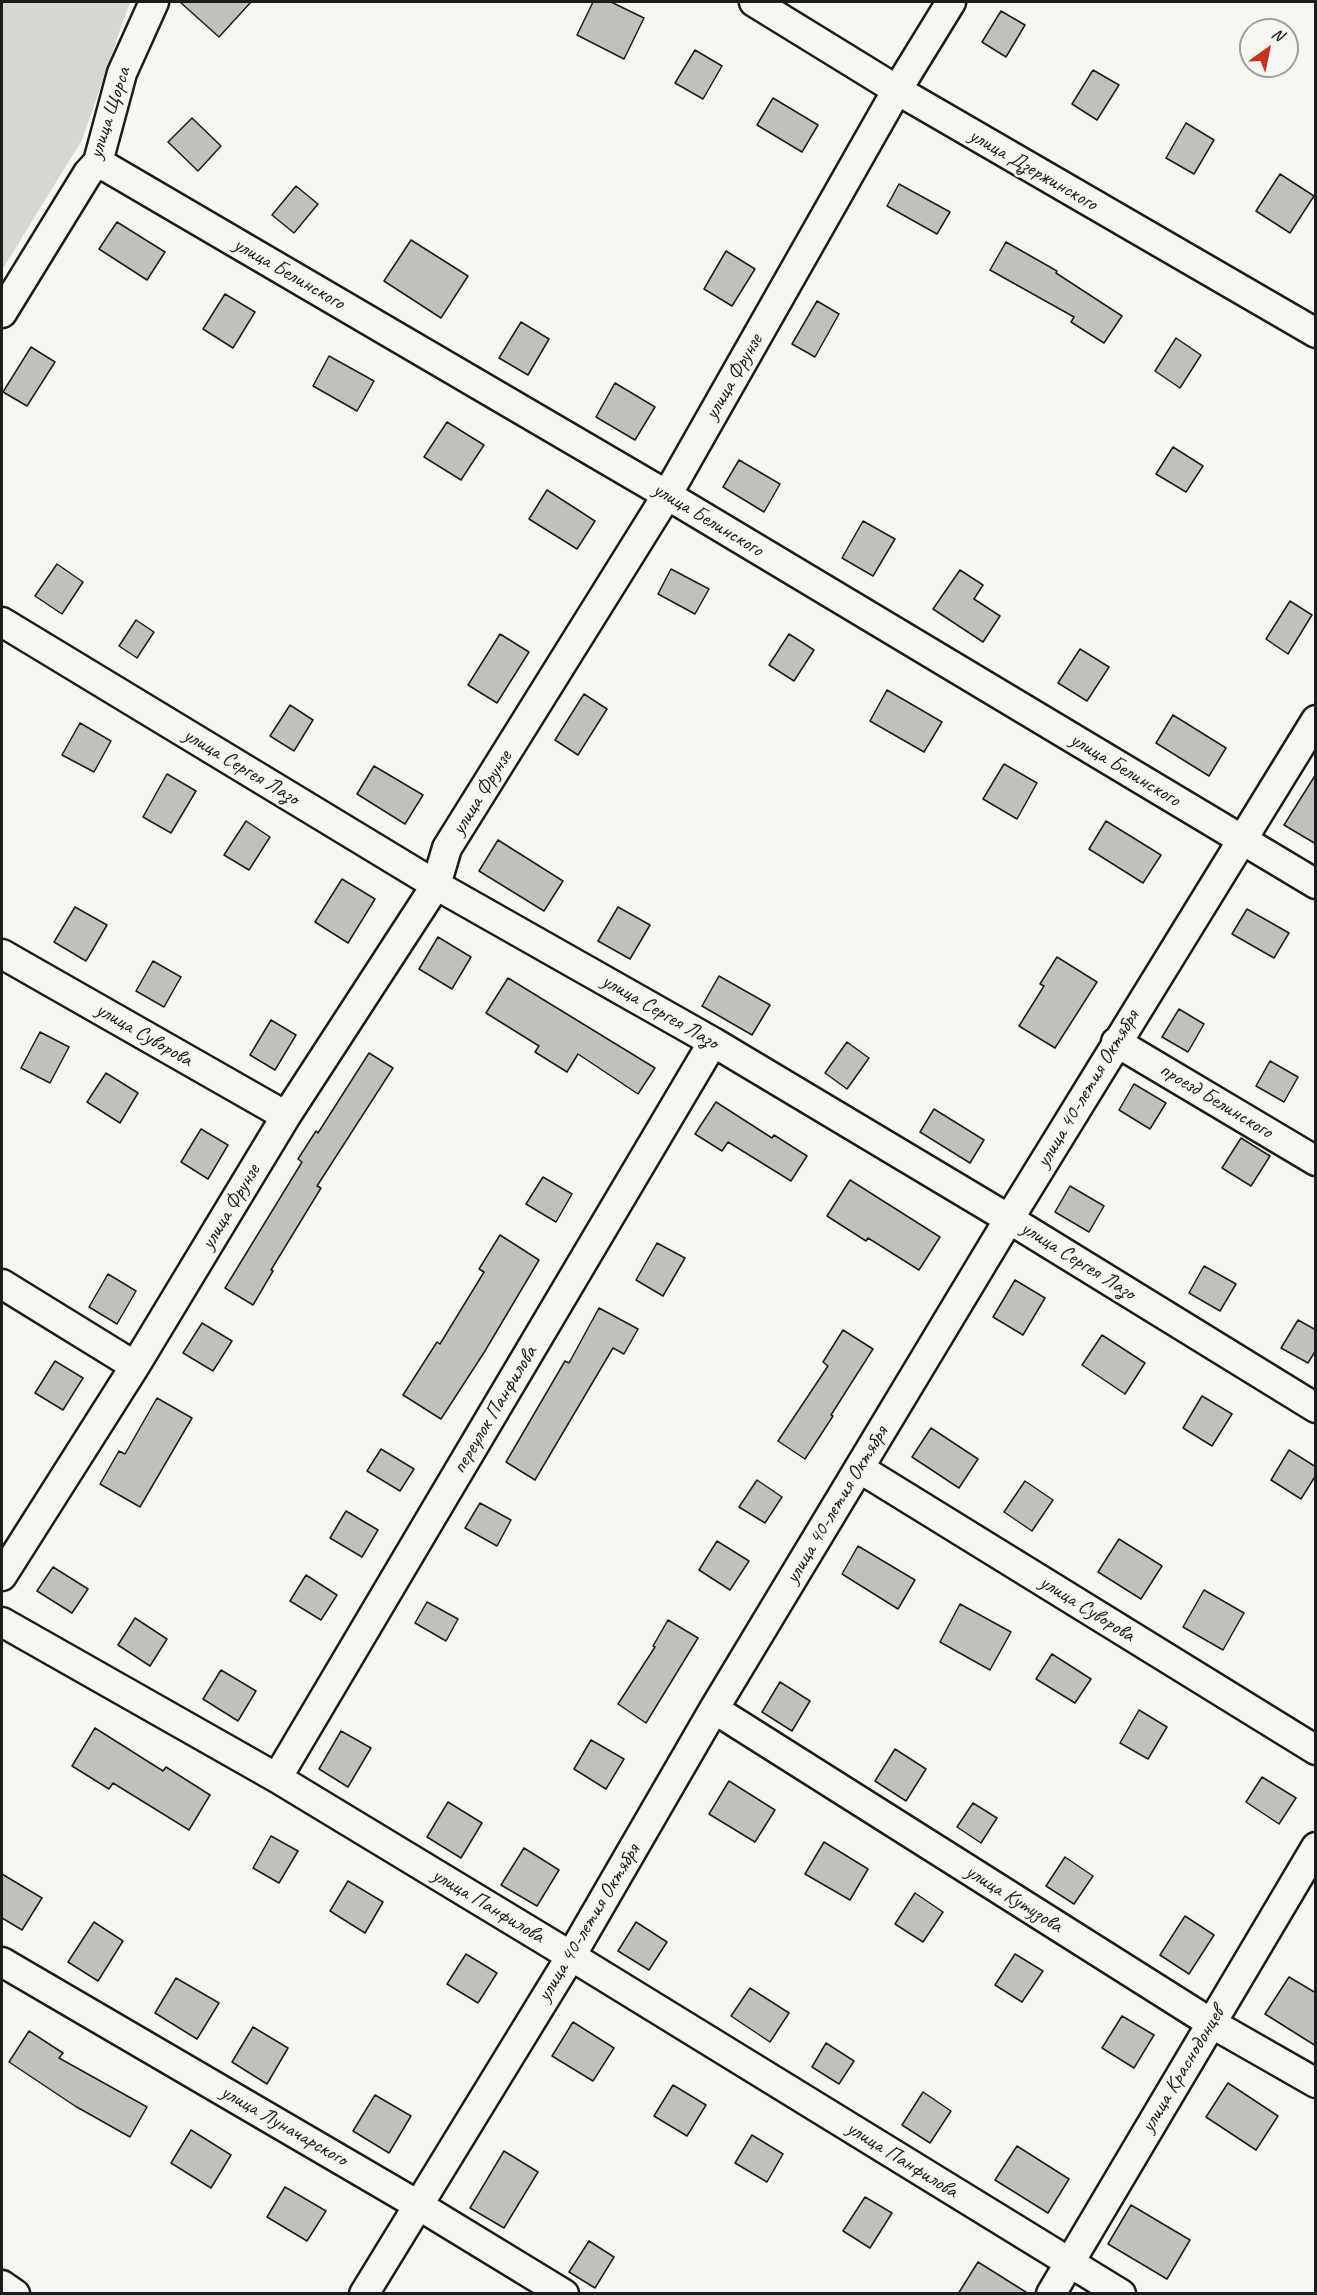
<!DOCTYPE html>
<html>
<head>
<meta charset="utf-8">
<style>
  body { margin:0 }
  #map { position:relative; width:1317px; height:2295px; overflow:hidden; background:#f6f6f2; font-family:Caveat,sans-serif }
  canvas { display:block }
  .frame { position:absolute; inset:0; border:3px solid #1c1c1c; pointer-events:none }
  .north { position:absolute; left:1239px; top:18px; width:60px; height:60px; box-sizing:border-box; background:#f6f6f2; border:2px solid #9f9f9c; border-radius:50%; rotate:33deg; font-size:16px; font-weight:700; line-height:24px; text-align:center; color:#1c1c1c }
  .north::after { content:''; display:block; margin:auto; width:21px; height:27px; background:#c8321e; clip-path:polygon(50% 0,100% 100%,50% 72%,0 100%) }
</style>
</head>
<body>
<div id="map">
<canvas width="1317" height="2295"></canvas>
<div class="frame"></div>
<div class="north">N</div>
</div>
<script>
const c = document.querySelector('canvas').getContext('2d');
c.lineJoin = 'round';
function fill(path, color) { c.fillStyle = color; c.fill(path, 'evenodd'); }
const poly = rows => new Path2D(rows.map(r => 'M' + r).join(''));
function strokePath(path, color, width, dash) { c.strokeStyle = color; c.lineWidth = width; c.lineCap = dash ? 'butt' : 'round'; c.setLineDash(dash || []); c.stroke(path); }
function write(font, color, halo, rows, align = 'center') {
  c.font = font + ' Caveat,sans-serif'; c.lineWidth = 5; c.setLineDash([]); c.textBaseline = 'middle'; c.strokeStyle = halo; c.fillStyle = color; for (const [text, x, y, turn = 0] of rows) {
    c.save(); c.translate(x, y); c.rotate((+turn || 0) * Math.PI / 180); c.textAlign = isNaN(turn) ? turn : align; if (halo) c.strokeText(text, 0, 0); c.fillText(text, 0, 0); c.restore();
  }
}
fill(poly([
  [2,2,130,2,82,140,2,270]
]), '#d6d6d2');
const building = poly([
  [180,2,251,2,219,37,180,2],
  [593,2,611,2,644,18,624,59,577,35,593,2],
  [1001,11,1025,25,1006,57,982,42,1001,11],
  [695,50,722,66,703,99,675,83,695,50],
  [1093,70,1119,85,1097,120,1072,104,1093,70],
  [773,98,818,125,802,152,757,125,773,98],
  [192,118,221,146,198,171,168,142,192,118],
  [1186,123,1214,140,1194,174,1166,158,1186,123],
  [1280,174,1314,196,1290,233,1256,211,1280,174],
  [899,184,950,212,937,234,887,206,899,184],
  [296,186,318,204,294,233,272,215,296,186],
  [117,222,165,252,147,280,99,249,117,222],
  [411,240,468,276,441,318,384,281,411,240],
  [1006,242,1057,271,1056,273,1122,316,1104,343,1071,322,1074,317,990,270,1006,242],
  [726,251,755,269,732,306,704,289,726,251],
  [225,294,255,312,233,348,203,329,225,294],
  [817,301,839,314,815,357,792,344,817,301],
  [521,322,549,339,528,375,499,358,521,322],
  [1176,338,1201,355,1180,388,1155,371,1176,338],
  [31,347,55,362,27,406,3,392,31,347],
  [329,356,374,381,357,411,313,386,329,356],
  [615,383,655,407,635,440,596,417,615,383],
  [447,422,484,445,461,480,424,457,447,422],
  [1173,447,1203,466,1186,492,1156,474,1173,447],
  [739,460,780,484,764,512,723,487,739,460],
  [547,490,595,521,577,549,529,519,547,490],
  [863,521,895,539,873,576,842,558,863,521],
  [57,564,83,582,62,614,35,596,57,564],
  [671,569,709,589,695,614,658,594,671,569],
  [960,570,983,585,974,599,1000,616,983,642,933,609,960,570],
  [1290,601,1312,615,1288,654,1266,639,1290,601],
  [136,620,154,632,137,658,119,646,136,620],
  [500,634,529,652,497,703,468,685,500,634],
  [789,634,814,650,794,681,769,665,789,634],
  [1080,649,1109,667,1087,701,1058,683,1080,649],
  [887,690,942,722,924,752,870,721,887,690],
  [584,694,607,709,578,755,555,740,584,694],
  [290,705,313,720,294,751,270,736,290,705],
  [1173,715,1226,748,1209,776,1156,743,1173,715],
  [80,723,111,741,94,772,62,755,80,723],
  [1004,764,1037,783,1017,819,983,799,1004,764],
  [374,766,423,795,405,824,357,794,374,766],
  [167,774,196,791,171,833,143,817,167,774],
  [1316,774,1316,844,1284,825,1316,774],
  [246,821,270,837,249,870,224,855,246,821],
  [1106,821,1161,855,1143,883,1089,849,1106,821],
  [498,840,563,881,544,911,479,871,498,840],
  [342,879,375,899,348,943,315,922,342,879],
  [75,907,107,925,86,961,54,942,75,907],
  [618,907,650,925,630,959,598,941,618,907],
  [1247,909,1289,933,1274,958,1232,934,1247,909],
  [438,937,471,957,452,989,419,969,438,937],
  [1057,957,1097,982,1055,1048,1019,1026,1044,986,1040,984,1057,957],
  [153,961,181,977,164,1007,136,991,153,961],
  [719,976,770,1005,752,1035,702,1006,719,976],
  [508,978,655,1068,638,1094,578,1054,567,1072,535,1052,539,1046,486,1013,508,978],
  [1179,1009,1204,1024,1188,1052,1162,1037,1179,1009],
  [271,1020,296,1035,275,1070,250,1055,271,1020],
  [40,1032,69,1047,50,1083,21,1068,40,1032],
  [847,1042,869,1058,847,1089,825,1073,847,1042],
  [369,1053,393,1068,317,1186,321,1188,271,1270,273,1271,253,1305,225,1288,302,1162,298,1159,316,1131,318,1133,369,1053],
  [1270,1061,1298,1077,1284,1102,1256,1086,1270,1061],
  [106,1073,138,1093,120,1123,87,1102,106,1073],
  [1134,1084,1166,1103,1150,1129,1119,1110,1134,1084],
  [716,1102,772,1138,774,1135,807,1156,791,1181,728,1142,722,1151,695,1134,716,1102],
  [934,1109,984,1140,970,1163,920,1132,934,1109],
  [201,1129,228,1145,208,1179,181,1162,201,1129],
  [1241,1138,1270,1156,1251,1186,1222,1168,1241,1138],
  [543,1177,572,1194,556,1222,526,1204,543,1177],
  [850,1180,940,1237,919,1270,868,1238,866,1241,827,1216,850,1180],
  [1070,1186,1104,1206,1089,1232,1055,1212,1070,1186],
  [500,1235,539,1260,485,1351,441,1419,403,1395,437,1342,440,1344,484,1272,479,1269,500,1235],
  [657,1243,685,1258,663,1296,636,1280,657,1243],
  [1204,1266,1236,1284,1220,1311,1189,1293,1204,1266],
  [108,1274,136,1291,117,1324,89,1307,108,1274],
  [1015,1280,1045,1298,1023,1335,993,1317,1015,1280],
  [599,1308,638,1329,624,1354,613,1348,535,1480,506,1462,565,1361,569,1363,599,1308],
  [1298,1320,1316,1330,1316,1350,1308,1363,1281,1348,1298,1320],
  [202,1323,232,1341,213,1371,183,1353,202,1323],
  [843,1330,873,1349,831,1415,833,1416,805,1459,778,1441,828,1366,823,1362,843,1330],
  [1102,1335,1145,1363,1125,1394,1082,1365,1102,1335],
  [55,1361,83,1378,63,1410,35,1393,55,1361],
  [1202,1396,1232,1414,1212,1446,1183,1428,1202,1396],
  [157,1398,192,1418,140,1507,100,1484,119,1451,125,1454,157,1398],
  [931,1428,978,1459,959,1488,912,1457,931,1428],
  [381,1449,414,1469,400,1491,367,1471,381,1449],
  [1289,1450,1316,1467,1316,1475,1301,1499,1271,1480,1289,1450],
  [757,1480,782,1497,765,1523,739,1507,757,1480],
  [1025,1481,1053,1500,1032,1531,1004,1512,1025,1481],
  [480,1503,511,1520,497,1546,465,1528,480,1503],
  [346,1511,378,1530,362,1557,330,1538,346,1511],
  [1119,1539,1162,1566,1141,1599,1098,1572,1119,1539],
  [717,1541,749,1561,730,1590,699,1570,717,1541],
  [858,1546,915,1580,898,1609,842,1574,858,1546],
  [53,1567,88,1589,72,1613,37,1591,53,1567],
  [306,1575,337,1595,321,1620,290,1601,306,1575],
  [1204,1590,1244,1613,1223,1650,1183,1627,1204,1590],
  [427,1602,458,1619,446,1641,415,1623,427,1602],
  [960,1604,1011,1632,990,1670,940,1642,960,1604],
  [135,1618,167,1639,150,1666,118,1645,135,1618],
  [668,1620,698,1638,646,1723,618,1704,655,1647,653,1646,668,1620],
  [1052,1654,1091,1679,1075,1703,1036,1679,1052,1654],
  [221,1670,256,1691,238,1721,203,1699,221,1670],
  [780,1682,810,1701,792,1731,762,1712,780,1682],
  [1139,1710,1167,1727,1148,1759,1120,1743,1139,1710],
  [95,1728,163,1771,166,1767,210,1795,189,1830,113,1783,109,1789,72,1766,95,1728],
  [341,1731,371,1748,348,1787,319,1769,341,1731],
  [591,1740,624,1759,606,1789,574,1769,591,1740],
  [895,1749,926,1769,906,1801,875,1781,895,1749],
  [1262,1777,1296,1798,1279,1824,1246,1802,1262,1777],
  [729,1781,775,1810,755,1842,709,1814,729,1781],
  [448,1802,482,1823,461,1858,427,1837,448,1802],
  [973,1803,997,1818,981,1843,957,1827,973,1803],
  [271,1836,298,1851,279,1883,253,1868,271,1836],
  [824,1842,868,1869,850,1900,805,1874,824,1842],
  [524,1848,559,1870,537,1906,501,1885,524,1848],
  [1065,1857,1093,1876,1074,1904,1046,1886,1065,1857],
  [2,1874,42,1898,22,1930,2,1918,2,1874],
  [348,1881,383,1902,365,1933,330,1911,348,1881],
  [915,1893,943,1912,923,1942,895,1924,915,1893],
  [1185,1916,1214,1935,1189,1974,1160,1955,1185,1916],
  [94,1922,123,1941,98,1981,68,1962,94,1922],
  [636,1922,667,1942,649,1970,618,1951,636,1922],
  [466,1954,497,1973,478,2003,447,1984,466,1954],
  [1015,1954,1043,1971,1022,2002,995,1985,1015,1954],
  [1289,1977,1316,1993,1316,2046,1265,2014,1289,1977],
  [176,1978,219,2003,197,2039,155,2013,176,1978],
  [750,1988,789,2013,770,2042,731,2016,750,1988],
  [1122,2016,1154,2035,1134,2068,1102,2048,1122,2016],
  [573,2022,614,2048,593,2081,552,2056,573,2022],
  [253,2027,288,2048,267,2084,232,2062,253,2027],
  [29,2031,63,2053,59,2058,147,2107,130,2137,75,2106,9,2062,29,2031],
  [826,2043,854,2061,839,2084,812,2067,826,2043],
  [1228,2083,1278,2116,1256,2150,1206,2117,1228,2083],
  [673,2085,706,2105,687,2136,654,2116,673,2085],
  [923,2092,951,2111,930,2143,902,2125,923,2092],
  [375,2095,411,2116,389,2153,353,2131,375,2095],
  [191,2130,231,2155,211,2188,171,2163,191,2130],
  [752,2135,783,2154,767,2182,735,2163,752,2135],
  [1017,2146,1069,2179,1048,2213,995,2180,1017,2146],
  [504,2151,538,2172,504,2228,470,2208,504,2151],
  [285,2187,326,2211,307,2241,267,2217,285,2187],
  [865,2197,892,2213,870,2248,843,2231,865,2197],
  [1131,2205,1190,2240,1167,2279,1108,2244,1131,2205],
  [589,2241,614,2257,595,2288,569,2272,589,2241],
  [978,2262,1029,2294,958,2294,978,2262]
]);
fill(building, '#c0c0bd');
strokePath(building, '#1c1c1c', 1.5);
const minor = poly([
  [754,2,897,90,1316,333],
  [98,162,667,495,1316,884],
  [2,313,88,173,98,162,122,73,154,2],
  [2,622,436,885,713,1042,1009,1219,1316,1408],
  [2,954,286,1116],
  [1116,1042,1316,1161],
  [2,1284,135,1366],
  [859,1468,1316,1750],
  [2,1576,135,1366,286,1116,436,885,447,848,667,495,897,90,951,2],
  [2,1622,277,1778,571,1956,1121,2294],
  [714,1709,1211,2023,1316,2083],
  [277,1778,713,1042],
  [2,1962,418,2205,564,2294],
  [2,2285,15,2294],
  [364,2294,571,1956,714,1709,1009,1219,1316,720],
  [1051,2294,1316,1847]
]);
strokePath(minor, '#1c1c1c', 33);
strokePath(minor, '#f6f6f2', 28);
write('21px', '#1c1c1c', '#f6f6f2', [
  ["улица Щорса",110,113,-72],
  ["улица Дзержинского",1033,170,30],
  ["улица Белинского",289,274,30],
  ["улица Фрунзе",734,377,-60],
  ["улица Белинского",708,520,31],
  ["улица Сергея Лазо",241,767,31],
  ["улица Белинского",1125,770,31],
  ["улица Фрунзе",482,793,-58],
  ["улица Сергея Лазо",660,1012,30],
  ["улица Суворова",144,1035,30],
  ["улица 40-летия Октября",1088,1089,-59],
  ["проезд Белинского",1216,1101,31],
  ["улица Фрунзе",231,1207,-59],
  ["улица Сергея Лазо",1078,1261,32],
  ["переулок Панфилова",495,1410,-59],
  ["улица 40-летия Октября",837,1505,-59],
  ["улица Суворова",1087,1609,32],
  ["улица Кутузова",1014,1899,32],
  ["улица Панфилова",488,1906,31],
  ["улица 40-летия Октября",589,1923,-59],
  ["улица Краснодонцев",1183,2070,-59],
  ["улица Луначарского",284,2126,30],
  ["улица Панфилова",902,2160,32]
]);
</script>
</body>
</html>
